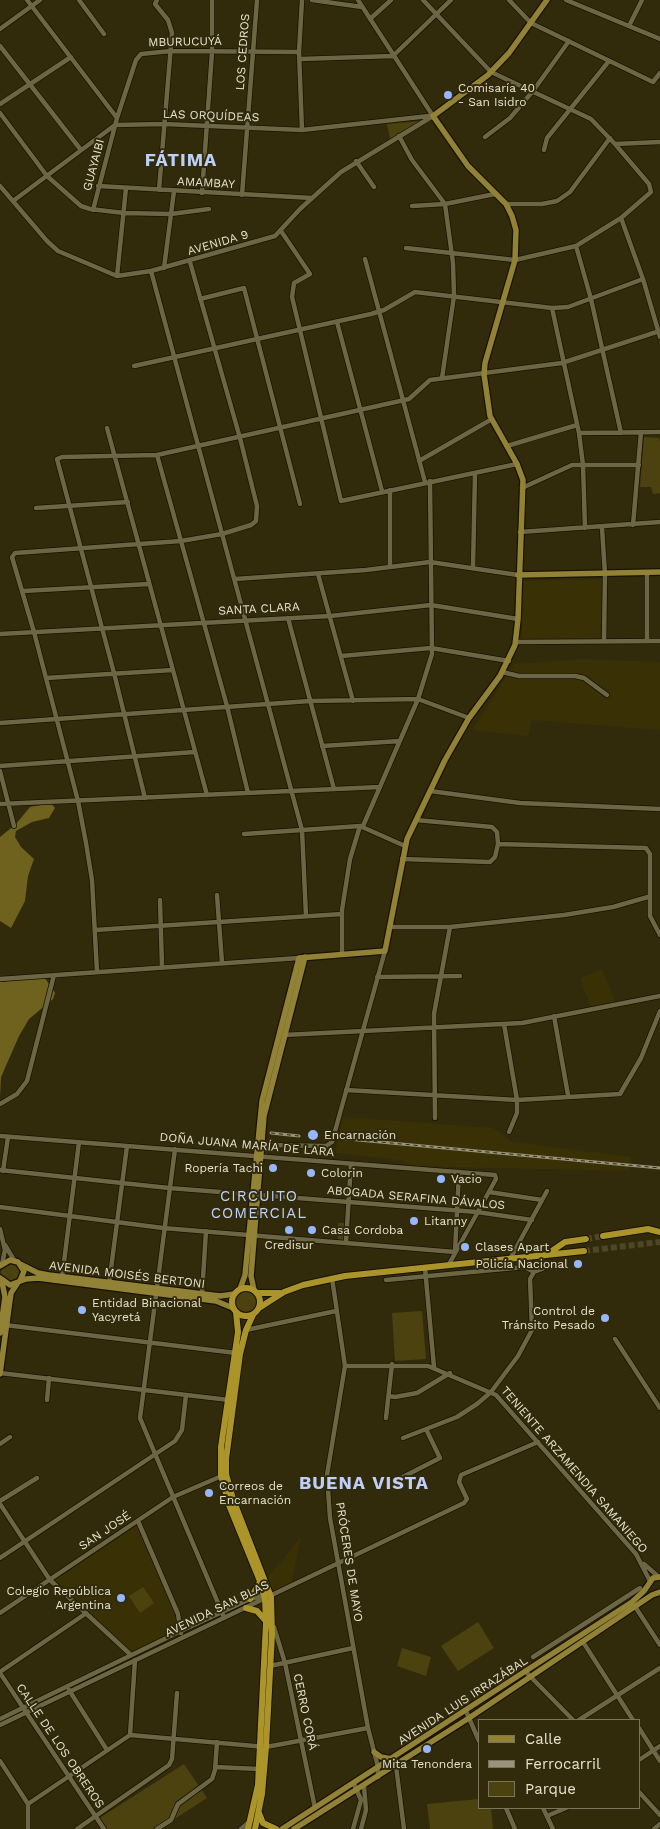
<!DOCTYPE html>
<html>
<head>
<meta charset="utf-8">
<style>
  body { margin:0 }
  #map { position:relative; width:660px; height:1829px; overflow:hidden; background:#322b0b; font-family:"Work Sans",sans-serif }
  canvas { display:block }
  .legend { position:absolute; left:478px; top:1719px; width:162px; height:90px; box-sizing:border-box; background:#322b0b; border:1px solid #7a745a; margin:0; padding:6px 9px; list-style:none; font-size:15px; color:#e6e2d0 }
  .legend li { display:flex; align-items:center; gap:10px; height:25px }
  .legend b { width:25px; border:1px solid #7a745a }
</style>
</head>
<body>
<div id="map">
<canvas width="660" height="1829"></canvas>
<ul class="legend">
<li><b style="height:6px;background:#928235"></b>Calle</li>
<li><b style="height:6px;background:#98937a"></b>Ferrocarril</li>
<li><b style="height:14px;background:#4c420f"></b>Parque</li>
</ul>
</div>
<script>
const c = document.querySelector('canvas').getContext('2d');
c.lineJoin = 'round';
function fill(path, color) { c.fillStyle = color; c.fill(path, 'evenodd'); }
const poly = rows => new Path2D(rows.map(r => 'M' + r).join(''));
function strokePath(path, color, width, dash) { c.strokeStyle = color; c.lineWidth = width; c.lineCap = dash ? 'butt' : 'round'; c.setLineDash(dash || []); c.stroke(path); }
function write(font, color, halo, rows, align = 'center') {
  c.font = font + ' "Work Sans",sans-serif'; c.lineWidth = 4; c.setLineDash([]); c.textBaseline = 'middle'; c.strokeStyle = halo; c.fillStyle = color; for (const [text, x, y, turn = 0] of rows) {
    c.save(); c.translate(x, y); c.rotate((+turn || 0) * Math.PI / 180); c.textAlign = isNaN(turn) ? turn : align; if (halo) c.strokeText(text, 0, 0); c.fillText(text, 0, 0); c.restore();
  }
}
fill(poly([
  [603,579,600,642,522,641,522,581],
  [584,659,660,662,660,730,532,720,528,736,472,730,514,664],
  [602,969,616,1004,591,1008,580,978],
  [343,1117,493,1128,513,1142,631,1157,629,1171,409,1166,402,1160,335,1153],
  [137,1526,176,1617,178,1634,135,1656,55,1580],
  [301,1537,291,1585,272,1593,268,1577]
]), '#393006');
fill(poly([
  [433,120,391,143,387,124],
  [644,437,659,438,660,441,660,493,653,494,651,487,640,487],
  [338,1223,345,1223,344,1241,338,1240],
  '1 1272a10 10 0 1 1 20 0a10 10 0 1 1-20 0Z',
  '233 1302a12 12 0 1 1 24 0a12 12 0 1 1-24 0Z',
  [422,1311,426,1359,395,1361,392,1313],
  [143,1587,154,1603,140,1613,129,1596],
  [478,1622,494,1648,458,1671,441,1646],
  [402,1648,431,1657,426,1676,397,1666],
  [184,1764,207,1798,159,1829,105,1829,98,1819],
  [479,1799,479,1808,491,1808,493,1829,430,1829,427,1804]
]), '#4c420f');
fill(poly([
  [51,803,55,808,49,818,32,822,16,831,15,837,21,847,34,859,28,876,25,901,11,928,0,921,0,837,16,824,30,807],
  [40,977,45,978,55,993,53,999,29,1019,19,1036,1,1077,0,1096,0,982]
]), '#6f611e');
strokePath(poly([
  [586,1239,603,1236],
  [584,1251,660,1242]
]), '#4d4629', 6, [6, 3]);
const minor = poly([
  [27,0,117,118],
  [79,0,104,34],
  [157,0,155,4,168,20,172,33,159,190],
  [312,0,362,7],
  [358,0,433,116],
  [509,0,531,23,653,82,660,73],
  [566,0,660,39],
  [370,19,391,0],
  [629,26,642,0],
  [0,29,40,0],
  [0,46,81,150],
  [300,59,393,56,451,0],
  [0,104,71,57],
  [0,113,47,176,81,206,90,209,124,213,171,214,209,209],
  [302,130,299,52,302,0],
  [399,136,412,160,445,204,453,263,454,296,442,378],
  [485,137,510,118,533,91,569,41],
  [615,144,660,142],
  [544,150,547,138,609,61],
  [356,161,374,187],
  [0,186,47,241,58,251,117,276,151,271,275,236,300,209,341,172,433,116],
  [98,186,312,198],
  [202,193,212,52,212,1],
  [242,195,257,0],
  [13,201,115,125,164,124,302,130,429,116],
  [506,204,542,204,557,201,570,192,610,138],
  [412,206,445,204,495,194],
  [93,210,117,118,136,60,141,54,171,51,299,52],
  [621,218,643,279,660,337],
  [281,231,310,274,294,283,292,297,341,501,517,464],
  [576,246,591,299,621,433],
  [406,248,515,260,576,246,621,218,651,192,649,184,615,144,591,119,491,72,423,0],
  [365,259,425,482],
  [164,268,174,191],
  [151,271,302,830,306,916],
  [117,276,126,188],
  [200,299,244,288,300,504],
  [552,308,579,433,583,465,585,528],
  [337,322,382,491],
  [134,366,371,314,384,310,415,292,552,308,568,307,643,279],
  [107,428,207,795],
  [579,433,660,432],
  [507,446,577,425],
  [157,455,227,706,248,793],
  [419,461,492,419],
  [522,488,572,465,639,465],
  [390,490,390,567],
  [36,508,128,502],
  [633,525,641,432],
  [602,528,605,574,604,641],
  [520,532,660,522],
  [473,567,475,473],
  [318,574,353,701],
  [235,579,366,570,430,562,518,575],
  [23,591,149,584],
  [288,618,334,789],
  [0,634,330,616,431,605,518,619],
  [647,641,647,573],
  [516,642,660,641],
  [341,656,431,648,509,661],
  [502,672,519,676,575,676,584,678,607,695],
  [46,678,173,670],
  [0,723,310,701,418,699,469,718],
  [322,746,400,741],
  [0,766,195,752],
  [0,771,14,826],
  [430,791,520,803,660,809],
  [145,798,114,673,57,459,62,457,157,455,409,399,430,380,562,363,660,331],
  [0,804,380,787],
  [244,834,360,826,405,846],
  [498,844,646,848,650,854,650,916,660,935],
  [402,859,490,862,495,857,498,844,497,832,492,827,416,820],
  [217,895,222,963],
  [160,900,162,967],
  [391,927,450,927,564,915,613,907,648,897],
  [95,930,342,914],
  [342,954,342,910,350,859,360,826,363,826,418,699,432,654,430,481],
  [97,972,92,880,86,843,78,801,34,632,12,557,15,553,181,541,222,534,251,525,256,521,257,506,240,438,190,262],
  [377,977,460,976],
  [0,979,299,958],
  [554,1016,568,1095],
  [504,1024,517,1100,517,1113,509,1132],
  [284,1035,522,1023,660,996],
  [346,1090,517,1100,620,1094,641,1058,660,1011],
  [0,1104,17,1094,27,1081,54,975],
  [435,1118,434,1014,450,927],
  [0,1136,495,1175,496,1179,448,1266],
  [175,1149,140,1418,224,1617],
  [261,1149,270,1145,326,1146,332,1142,385,951],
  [0,1170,169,1188,477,1212,532,1220],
  [3,1171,8,1137],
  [489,1192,542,1200],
  [0,1207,163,1228,455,1252],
  [0,1229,5,1250,2,1264],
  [346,1242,351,1164],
  [5,1245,14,1260],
  [455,1251,459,1172],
  [510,1259,547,1191],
  [425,1268,434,1367],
  [62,1278,79,1142],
  [332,1278,345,1366,327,1475,330,1518,368,1728,378,1767,378,1777],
  [386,1280,525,1267,534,1272],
  [109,1284,127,1146],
  [202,1294,206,1231],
  [5,1325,236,1353],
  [246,1330,336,1311],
  [615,1339,660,1408],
  [345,1366,428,1366,496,1395,636,1554,650,1581],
  [0,1373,229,1400],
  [389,1396,395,1397,417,1393,450,1373],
  [47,1400,49,1378],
  [386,1418,392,1364],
  [403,1438,457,1417,477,1404,491,1392,518,1356,532,1330,530,1279,534,1272,547,1267],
  [0,1444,10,1437],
  [391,1483,440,1458,426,1429],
  [0,1501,37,1478],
  [0,1504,50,1580,131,1655],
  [138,1521,178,1614,181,1633],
  [0,1558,175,1441,182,1430,186,1395],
  [644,1564,659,1577],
  [636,1608,660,1645],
  [0,1613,173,1497,224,1475],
  [274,1627,285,1663,315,1808],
  [583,1642,633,1720],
  [533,1657,640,1588],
  [270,1666,353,1648],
  [525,1671,573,1720],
  [0,1672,85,1614],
  [0,1673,104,1829],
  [69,1690,107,1750],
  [466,1711,479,1741],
  [0,1719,181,1631,250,1599,265,1595],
  [579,1720,660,1668],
  [0,1725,464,1503,467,1499,459,1482,461,1475,538,1442],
  [639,1728,660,1761],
  [130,1735,135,1660],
  [639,1760,660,1746],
  [0,1761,28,1804,28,1829],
  [396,1766,404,1829],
  [215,1767,259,1769],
  [639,1792,660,1815],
  [28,1804,130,1735,266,1747,368,1728],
  [506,1808,515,1829],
  [543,1808,553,1829],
  [547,1816,566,1808],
  [77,1829,169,1765,172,1759,177,1693],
  [157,1829,171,1820,178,1804,212,1779,215,1770,217,1742],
  [241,1829,249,1822],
  [353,1829,361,1800,354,1784],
  [361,1829,366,1810,364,1786],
  [654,1829,660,1824]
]);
const major = poly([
  [518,575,660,572],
  [20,1264,38,1273,49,1275,220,1296,234,1294],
  [0,1266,10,1260,18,1262,24,1271,20,1281],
  [0,1278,10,1285,26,1279,38,1278,216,1301,233,1308],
  [240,1289,245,1275,262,1101,299,958,385,951,407,839,445,760,469,718,500,676,515,645,518,619,523,480,517,464,490,416,484,374,485,363,515,260,516,230,512,216,506,204,468,166,433,116,488,75,509,53,547,0],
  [254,1290,251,1276,264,1116,305,957],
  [0,1333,5,1297,2,1282],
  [0,1374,11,1293,17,1284],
  [374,1752,381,1757,392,1759],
  [282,1829,632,1602,644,1591,653,1578,660,1577],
  [294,1829,469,1718,652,1595,660,1592]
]);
const highway = poly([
  [603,1236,648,1229,660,1232],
  [546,1255,565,1242,586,1239],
  '232 1302a14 14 0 1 1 28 0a14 14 0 1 1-28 0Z',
  [257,1293,280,1293],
  [259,1308,284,1292,303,1285,345,1276,584,1251],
  [236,1312,238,1332,221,1447,221,1475,229,1505,260,1581,265,1599,266,1623,258,1785,248,1829],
  [253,1315,246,1330,240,1354,226,1459,226,1474,233,1499,271,1597,272,1634,266,1747,262,1794,255,1829],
  [250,1599,260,1582],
  [246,1608,257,1611,265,1620],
  [259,1813,263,1823,276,1829]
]);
strokePath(minor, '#181300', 6);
strokePath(major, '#181300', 8);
strokePath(highway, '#181300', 8);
strokePath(minor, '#6d6645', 4.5);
strokePath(major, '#928235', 5.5);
strokePath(highway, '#ab952b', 6);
const rail = poly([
  [271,1133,299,1136],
  [326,1137,660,1168]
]);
strokePath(rail, '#98937a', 3);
strokePath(rail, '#322b0b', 1, [4]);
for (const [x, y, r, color] of [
  [448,95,5,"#96b6fd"],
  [313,1135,6,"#96b6fd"],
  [273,1168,5,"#96b6fd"],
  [311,1173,5,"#96b6fd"],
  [441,1179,5,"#96b6fd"],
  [414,1221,5,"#96b6fd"],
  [289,1230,5,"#96b6fd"],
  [312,1230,5,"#96b6fd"],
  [465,1247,5,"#96b6fd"],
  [578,1264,5,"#96b6fd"],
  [82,1310,5,"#96b6fd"],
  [605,1318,5,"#96b6fd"],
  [209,1493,5,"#96b6fd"],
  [121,1598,5,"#96b6fd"],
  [427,1749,5,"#96b6fd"]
]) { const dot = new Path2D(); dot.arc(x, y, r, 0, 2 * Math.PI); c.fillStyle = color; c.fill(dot); strokePath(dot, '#322b0b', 2); }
write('12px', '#e6e2d0', '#322b0b', [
  ["MBURUCUYÁ",185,42,-1],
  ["LOS CEDROS",243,52,-86],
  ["LAS ORQUÍDEAS",211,116,2],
  ["GUAYAIBI",94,165,-75],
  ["AMAMBAY",206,183,3],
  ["AVENIDA 9",218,243,-16],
  ["SANTA CLARA",259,609,-3],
  ["DOÑA JUANA MARÍA DE LARA",247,1145,5],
  ["ABOGADA SERAFINA DÁVALOS",416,1198,5],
  ["AVENIDA MOISÉS BERTONI",127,1275,7],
  ["TENIENTE ARZAMENDIA SAMANIEGO",574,1470,49],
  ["SAN JOSÉ",105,1531,-34],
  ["PRÓCERES DE MAYO",349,1562,81],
  ["AVENIDA SAN BLAS",217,1609,-26],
  ["AVENIDA LUIS IRRAZÁBAL",463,1701,-33],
  ["CERRO CORÁ",305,1712,78],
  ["CALLE DE LOS OBREROS",60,1746,56]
]);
write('12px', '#e6e2d0', '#322b0b', [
  ["Comisaría 40",458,88],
  ["- San Isidro",458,102],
  ["Encarnación",324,1135],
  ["Ropería Tachi",263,1168,"right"],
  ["Colorin",321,1173],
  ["Vacio",451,1179],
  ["Litanny",424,1221],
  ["Casa Cordoba",322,1230],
  ["Credisur",289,1245,"center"],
  ["Clases Apart",475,1247],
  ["Policía Nacional",568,1264,"right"],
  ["Entidad Binacional",92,1303],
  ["Yacyretá",92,1317],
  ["Control de",595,1311,"right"],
  ["Tránsito Pesado",595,1325,"right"],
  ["Correos de",219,1486],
  ["Encarnación",219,1500],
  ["Colegio República",111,1591,"right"],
  ["Argentina",111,1605,"right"],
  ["Mita Tenondera",427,1764,"center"]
], 'left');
c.letterSpacing = '1px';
write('15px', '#bed0f9', '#322b0b', [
  ["CIRCUITO",259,1197],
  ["COMERCIAL",259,1214]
]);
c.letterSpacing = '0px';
c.letterSpacing = '1px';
write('bold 18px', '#bed0f9', '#322b0b', [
  ["FÁTIMA",181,161],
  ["BUENA VISTA",364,1484]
]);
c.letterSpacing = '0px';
</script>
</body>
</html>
